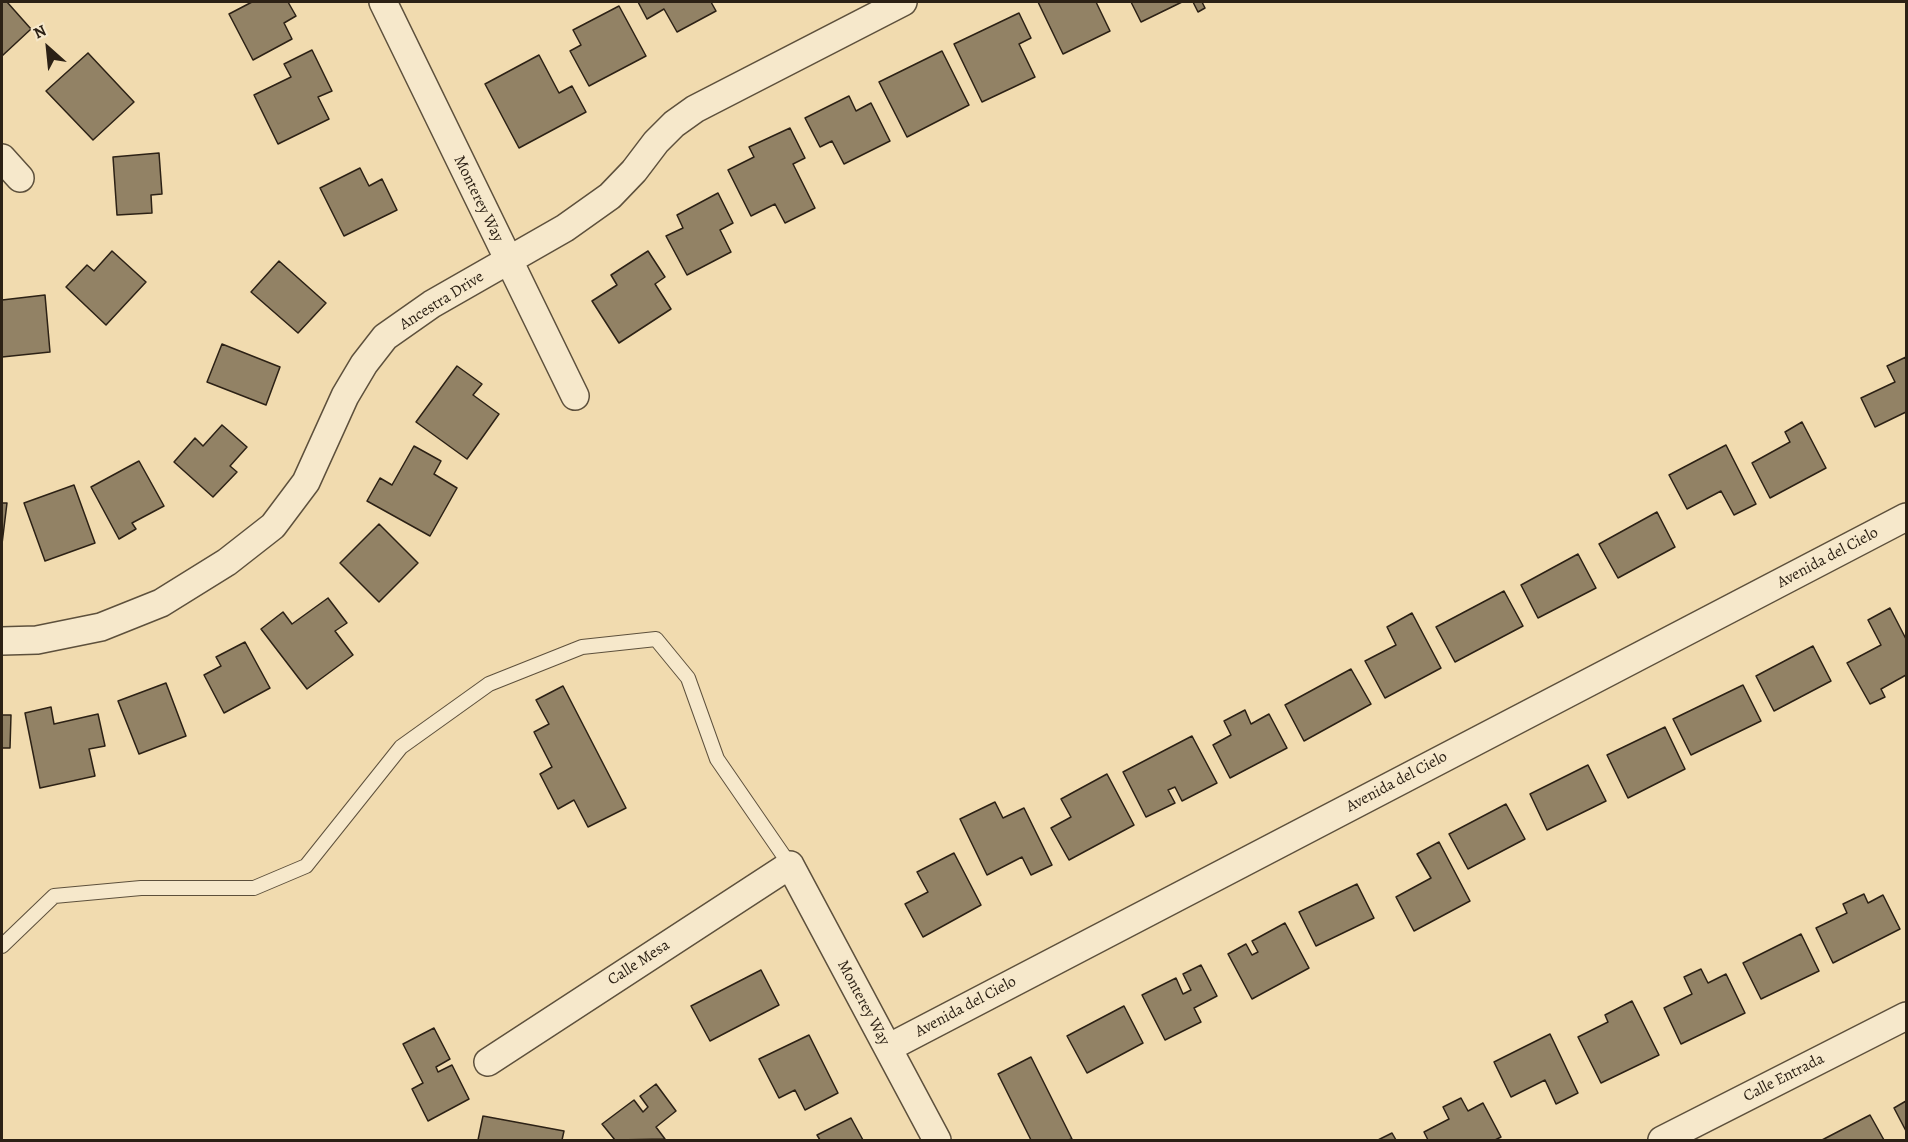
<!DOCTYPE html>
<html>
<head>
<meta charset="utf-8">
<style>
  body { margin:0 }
  #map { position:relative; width:1908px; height:1142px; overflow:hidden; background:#f1dbaf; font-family:Alegreya,serif }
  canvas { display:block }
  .frame { position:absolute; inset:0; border:3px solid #2c2115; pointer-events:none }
  .north { position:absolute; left:18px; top:18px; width:60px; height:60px; -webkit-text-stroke:4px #f6e8cb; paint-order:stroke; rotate:333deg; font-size:16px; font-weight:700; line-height:24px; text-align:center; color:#2c2115 }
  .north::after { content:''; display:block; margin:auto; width:21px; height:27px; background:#2c2115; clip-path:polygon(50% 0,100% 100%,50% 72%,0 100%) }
</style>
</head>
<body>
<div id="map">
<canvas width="1908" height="1142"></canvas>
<div class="frame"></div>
<div class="north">N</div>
</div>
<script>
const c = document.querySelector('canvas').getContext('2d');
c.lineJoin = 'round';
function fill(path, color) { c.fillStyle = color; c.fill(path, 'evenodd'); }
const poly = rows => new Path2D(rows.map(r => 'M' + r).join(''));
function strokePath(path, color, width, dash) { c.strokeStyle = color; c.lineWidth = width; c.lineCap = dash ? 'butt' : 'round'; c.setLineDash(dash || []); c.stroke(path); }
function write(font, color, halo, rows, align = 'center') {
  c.font = font + ' Alegreya,serif'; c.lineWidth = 4.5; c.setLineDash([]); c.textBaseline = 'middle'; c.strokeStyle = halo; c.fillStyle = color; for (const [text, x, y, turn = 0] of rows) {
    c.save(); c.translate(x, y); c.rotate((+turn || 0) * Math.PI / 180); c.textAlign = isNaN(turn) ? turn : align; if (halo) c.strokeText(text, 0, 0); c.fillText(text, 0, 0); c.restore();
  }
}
const building = poly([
  [2,2,7,2,31,29,2,56,2,2],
  [252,2,288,2,296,16,284,23,292,39,253,60,229,14,252,2],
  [638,2,711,2,716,11,677,32,664,9,647,19,638,2],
  [1038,2,1096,2,1110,31,1063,54,1038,2],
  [1131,2,1182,2,1141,22,1131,2],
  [1193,2,1202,2,1205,8,1198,12,1193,2],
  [619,6,646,56,589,86,570,51,581,45,573,30,619,6],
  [1019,13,1031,38,1019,44,1035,77,982,102,954,44,1019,13],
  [312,50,332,91,318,97,329,119,278,144,254,95,291,77,284,64,312,50],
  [942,51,969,105,907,137,879,82,942,51],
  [88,53,134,102,93,140,46,91,88,53],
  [539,55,559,93,572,86,586,112,519,148,485,84,539,55],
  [849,96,856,111,871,103,890,141,844,164,832,141,820,147,805,118,849,96],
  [790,128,805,158,793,164,815,208,785,223,775,204,751,216,728,170,754,157,749,147,790,128],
  [159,153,162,194,151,195,152,213,117,215,113,157,159,153],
  [360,168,369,186,382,179,397,210,344,236,320,188,360,168],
  [718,193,733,223,720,230,731,252,687,275,666,236,683,228,677,215,718,193],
  [112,251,146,282,106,325,66,287,87,265,94,271,112,251],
  [648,251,665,277,655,284,671,309,619,343,592,301,617,285,611,275,648,251],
  [279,261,326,303,298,333,251,292,279,261],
  [45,295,50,352,2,357,2,300,45,295],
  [222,344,280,367,266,405,207,382,222,344],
  [1906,357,1906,412,1875,427,1861,398,1895,382,1887,366,1906,357],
  [457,366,482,384,473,395,499,414,467,459,416,422,457,366],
  [1802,422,1826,468,1770,498,1752,463,1790,442,1785,432,1802,422],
  [222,425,247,447,230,466,237,472,213,497,174,462,195,438,203,446,222,425],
  [1726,445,1756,504,1734,515,1721,491,1687,509,1669,475,1726,445],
  [414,446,441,461,434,474,457,488,430,536,367,501,380,478,392,485,414,446],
  [139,461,164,506,132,523,136,529,119,539,91,487,139,461],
  [74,485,95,543,45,561,24,503,74,485],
  [2,503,7,503,2,544,2,503],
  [1657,512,1675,547,1618,578,1599,544,1657,512],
  [379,524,418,563,379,602,340,563,379,524],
  [1578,554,1596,588,1538,618,1521,585,1578,554],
  [1504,591,1523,626,1455,662,1436,627,1504,591],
  [328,598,347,623,335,631,353,655,307,689,261,629,283,612,292,624,328,598],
  [1890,608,1906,639,1906,675,1881,689,1885,697,1870,704,1847,663,1881,645,1868,620,1890,608],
  [1412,613,1441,668,1385,698,1365,661,1396,645,1387,627,1412,613],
  [245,642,270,688,224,713,204,675,221,666,216,657,245,642],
  [1813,646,1831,681,1774,711,1756,676,1813,646],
  [1351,669,1371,704,1304,741,1285,705,1351,669],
  [166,683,186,736,139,754,118,701,166,683],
  [1743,685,1761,721,1691,755,1673,719,1743,685],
  [563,686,626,808,588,827,574,800,558,809,540,774,552,767,534,732,549,724,536,700,563,686],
  [51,707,54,724,98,714,105,746,89,749,95,776,40,788,25,713,51,707],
  [1245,710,1251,724,1269,714,1287,748,1230,778,1213,745,1231,735,1224,721,1245,710],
  [2,715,11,715,10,748,2,748,2,715],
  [1665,727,1685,769,1628,798,1607,755,1665,727],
  [1192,736,1217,783,1182,801,1175,787,1168,790,1175,803,1146,817,1123,772,1192,736],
  [1588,765,1606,801,1547,830,1530,794,1588,765],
  [1107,774,1134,825,1069,860,1051,828,1071,817,1061,799,1107,774],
  [995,802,1003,818,1024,808,1052,865,1031,875,1022,857,987,875,960,819,995,802],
  [1506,804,1525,839,1468,869,1449,834,1506,804],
  [1439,842,1470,901,1414,931,1396,897,1431,878,1417,854,1439,842],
  [954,853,981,905,923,937,905,904,928,892,917,872,954,853],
  [1357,884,1374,918,1316,946,1299,912,1357,884],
  [1864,894,1868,903,1883,895,1900,929,1833,963,1816,928,1847,913,1843,904,1864,894],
  [1285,923,1309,968,1252,999,1228,954,1246,944,1252,955,1258,952,1252,941,1285,923],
  [1801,934,1819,971,1761,999,1743,963,1801,934],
  [1201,965,1217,996,1194,1008,1201,1022,1165,1040,1142,995,1176,978,1183,994,1191,990,1183,974,1201,965],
  [1701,969,1708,983,1726,974,1745,1013,1681,1044,1664,1008,1692,994,1684,977,1701,969],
  [761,970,779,1005,710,1041,691,1006,761,970],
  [1632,1001,1659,1055,1601,1083,1578,1037,1608,1022,1605,1015,1632,1001],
  [1124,1006,1143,1043,1087,1073,1067,1036,1124,1006],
  [434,1028,450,1059,436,1067,438,1072,452,1065,469,1099,428,1121,412,1089,423,1083,403,1044,434,1028],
  [1550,1034,1578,1093,1556,1104,1545,1080,1511,1097,1494,1062,1550,1034],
  [809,1035,838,1093,805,1110,795,1090,779,1098,759,1059,809,1035],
  [1031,1057,1072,1139,1068,1140,1031,1140,998,1074,1031,1057],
  [656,1084,676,1111,656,1127,665,1139,615,1140,602,1124,634,1100,643,1112,648,1107,640,1096,656,1084],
  [1461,1098,1468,1111,1483,1103,1501,1137,1495,1140,1428,1140,1424,1132,1449,1119,1443,1107,1461,1098],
  [1906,1101,1906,1131,1894,1108,1906,1101],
  [1870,1115,1884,1140,1822,1140,1870,1115],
  [483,1116,564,1131,562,1140,478,1140,483,1116],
  [851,1118,863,1140,820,1140,817,1135,851,1118],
  [1392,1133,1396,1140,1378,1140,1392,1133]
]);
fill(building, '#928265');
strokePath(building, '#2c2115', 1.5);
const lane = poly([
  [2,946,54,896,141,888,254,888,306,866,401,747,489,684,582,647,656,639,688,678,717,759,790,865]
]);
const street = poly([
  [383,2,575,396],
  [2,158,20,178],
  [2,641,37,640,101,627,161,603,227,562,273,526,306,482,345,396,364,364,385,337,432,304,565,228,610,196,634,171,656,142,674,124,695,109,903,2],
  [888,1048,1906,517],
  [488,1062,790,865,937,1140],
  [1662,1140,1906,1016]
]);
strokePath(lane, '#5d503c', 16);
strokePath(street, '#5d503c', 30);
strokePath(lane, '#f6e8cb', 14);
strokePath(street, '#f6e8cb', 27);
write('16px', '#2c2115', '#f6e8cb', [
  ["Monterey Way",478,199,64],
  ["Ancestra Drive",442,301,-32],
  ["Avenida del Cielo",1828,558,-28],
  ["Avenida del Cielo",1397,782,-28],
  ["Calle Mesa",639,963,-33],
  ["Monterey Way",863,1003,62],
  ["Avenida del Cielo",966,1007,-28],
  ["Calle Entrada",1784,1078,-27]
]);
</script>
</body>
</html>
